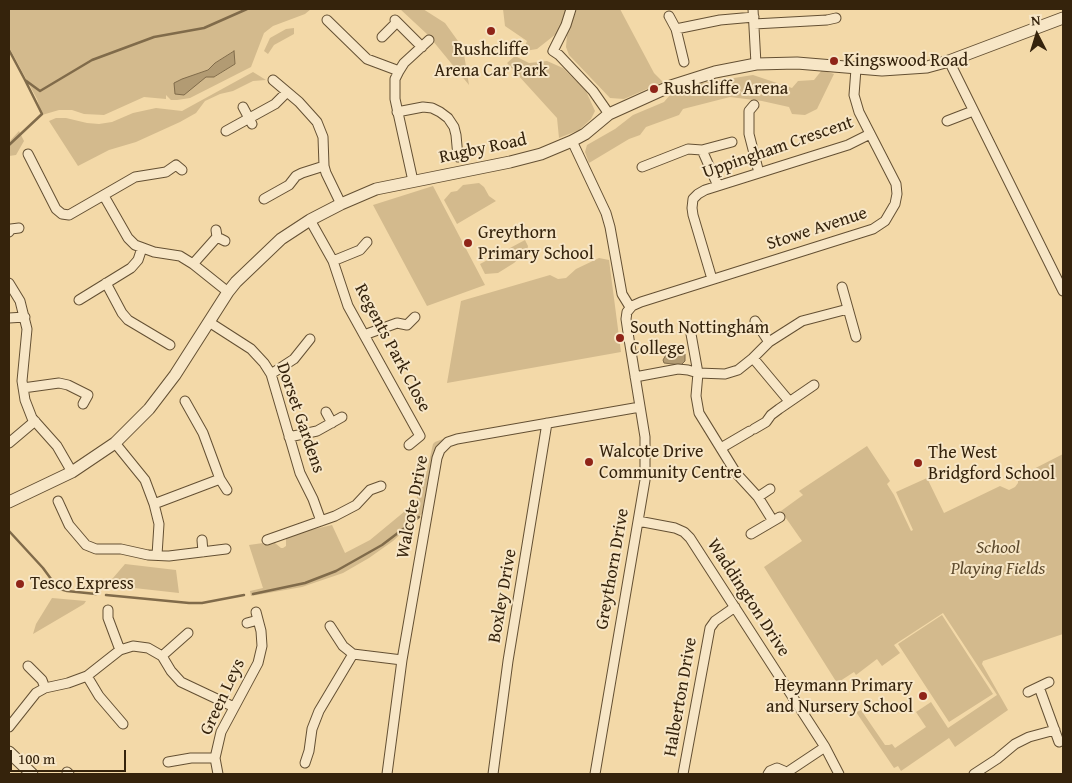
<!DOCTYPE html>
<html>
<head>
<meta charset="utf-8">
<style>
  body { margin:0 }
  #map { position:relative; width:1072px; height:783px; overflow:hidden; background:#f3d9a8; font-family:"Gentium Book Plus",serif }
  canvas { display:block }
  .frame { position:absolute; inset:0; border:10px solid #35230c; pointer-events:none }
  .north { position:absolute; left:1012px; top:10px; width:50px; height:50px; -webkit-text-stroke:4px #f7e6c6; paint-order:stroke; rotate:355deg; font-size:14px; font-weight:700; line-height:20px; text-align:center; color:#35230c }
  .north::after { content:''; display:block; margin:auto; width:18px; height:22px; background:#35230c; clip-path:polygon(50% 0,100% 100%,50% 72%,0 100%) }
  .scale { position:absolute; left:10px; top:750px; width:116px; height:22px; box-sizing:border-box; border:2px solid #35230c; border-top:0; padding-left:6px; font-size:15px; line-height:18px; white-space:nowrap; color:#35230c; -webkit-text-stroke:4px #f7e6c6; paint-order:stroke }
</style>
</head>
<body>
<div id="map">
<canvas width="1072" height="783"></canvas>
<div class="frame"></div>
<div class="north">N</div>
<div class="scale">100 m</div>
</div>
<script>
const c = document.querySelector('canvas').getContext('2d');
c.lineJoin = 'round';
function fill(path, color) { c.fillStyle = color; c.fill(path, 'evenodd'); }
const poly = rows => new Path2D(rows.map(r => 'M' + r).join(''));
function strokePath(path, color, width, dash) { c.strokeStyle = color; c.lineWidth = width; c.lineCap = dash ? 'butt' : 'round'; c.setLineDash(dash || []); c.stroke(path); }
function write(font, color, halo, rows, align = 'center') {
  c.font = font + ' "Gentium Book Plus",serif'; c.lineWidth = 4; c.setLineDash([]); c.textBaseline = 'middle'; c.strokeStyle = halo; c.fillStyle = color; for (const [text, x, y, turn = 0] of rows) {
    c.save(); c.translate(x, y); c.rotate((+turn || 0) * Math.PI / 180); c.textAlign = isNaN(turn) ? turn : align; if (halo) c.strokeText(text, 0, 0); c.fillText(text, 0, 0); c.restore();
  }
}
fill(poly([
  [9,9,311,9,305,14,273,26,264,33,251,67,190,98,177,100,171,100,166,95,166,99,144,97,104,115,84,114,72,110,59,110,42,115,37,99,9,47],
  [233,51,235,64,215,77,206,77,194,75,208,70,215,63],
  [400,9,423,9,445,23,463,48,469,85,428,35],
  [503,9,568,9,561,29,556,34,537,49,525,51,523,50,527,41,505,26],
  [577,9,620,9,654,73,663,82,624,99,610,98,569,55,566,47,567,35],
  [294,28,294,34,274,45,268,54,264,51,270,38,286,29],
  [515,56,529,63,547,61,563,68,586,91,595,111,591,119,579,130,559,138,557,118,507,63],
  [822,70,834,74,817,109,805,115,792,114,789,107,762,101,730,97,683,109,679,115,646,127,640,135,629,139,589,163,585,152,587,145,615,129,633,115,664,102,670,95,702,83,753,75,792,88,798,81,814,80],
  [253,72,266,80,253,81,233,91,220,94,205,101,196,113,180,122,136,142,109,150,78,166,49,121,56,118,66,118,87,123,99,124,112,122,133,113,156,108,182,111],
  [19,131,24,141,16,155,9,156,9,142],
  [479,183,484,187,489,196,496,201,457,224,444,200,451,192,457,191,463,185],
  [433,186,485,285,427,306,373,205],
  [525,240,528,246,527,251,514,263,498,273,485,274,480,264],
  [599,258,609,260,621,352,447,383,461,301,550,275,558,279,566,278,576,269],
  [443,439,424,512,393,541,369,558,343,573,302,587,251,596,250,591,263,588,249,545,270,542,275,543,281,548,283,548,286,546,286,538,289,535,332,525,345,553,370,540,416,502,418,492,413,483,422,476,426,475,433,444,435,442],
  [867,446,890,481,887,484,894,495,911,531,913,530,896,492,927,478,944,513,1000,486,1009,490,1015,487,1018,483,1018,477,1063,454,1063,634,983,661,982,664,1008,710,955,747,949,738,901,771,898,766,894,768,856,712,861,710,885,745,889,745,892,744,895,748,926,727,916,712,931,702,948,728,997,695,943,613,894,645,900,653,882,666,877,659,856,675,854,672,837,683,764,567,802,541,781,511,803,495,799,491],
  [125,564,176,570,179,593,107,585],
  [52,598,86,601,84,604,33,634,36,624],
  [942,615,993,694,949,722,898,644]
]), '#d3ba8d');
const water = poly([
  [234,51,235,64,214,77,206,77,184,95,175,94,174,83,182,79,208,70,215,63,234,51],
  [673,350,681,350,685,354,685,361,681,365,664,363,663,360,667,353,673,350]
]);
fill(water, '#b29b73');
strokePath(water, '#806b4a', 1);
strokePath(poly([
  [9,50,25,80],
  [9,145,42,114,25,80,40,91,92,60,154,37,204,28,247,9],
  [9,531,43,568,54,583],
  [60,589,67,591,96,594],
  [253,594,305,583,336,571,382,545,419,517],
  [106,595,189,603,202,603,244,595]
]), '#806b4a', 2.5);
const minor = poly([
  [571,9,566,25,553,51,559,55,593,91,609,114],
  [753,9,756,64],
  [669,16,676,29],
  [327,20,367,59,399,71,404,63,429,40],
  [395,20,422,47],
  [754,24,827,20,836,18],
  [382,37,397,22],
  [949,61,1063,291],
  [684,62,676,29,720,20,754,17],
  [399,71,395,79,395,99,413,181],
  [273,80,299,102,317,122,323,137,324,166,326,173,341,204],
  [754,105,749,111,749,134,759,173],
  [243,107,252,124],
  [397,112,423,107,432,108,440,112,448,118,454,127,456,135,458,157],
  [947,121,973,111],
  [226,131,275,104,287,92],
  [572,141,606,213,610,227,622,294,630,307],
  [28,154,56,209,62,214,69,215,135,177,166,172,176,165,182,170],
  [642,167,688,149,702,150],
  [718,186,702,150,732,142],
  [104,196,128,238,135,245,154,252,180,256,193,264,228,292],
  [264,199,289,185,296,176,302,173,324,166],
  [310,220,333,261,348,306,415,427,420,436,409,445],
  [216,230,217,237,225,241],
  [9,232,11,229,19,228],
  [333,261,360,250,367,242],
  [193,264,217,237],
  [712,279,693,215,692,208,693,199,698,194,705,190,848,145,870,134],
  [9,283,20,301,27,329,22,381,25,400,32,418,57,446,72,472],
  [106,283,122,313,128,320,170,345],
  [842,287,856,337],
  [79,300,131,268,138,260,142,248],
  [9,318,25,317],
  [755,321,769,342],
  [209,322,251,349,264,363,271,374,300,473,313,499,321,521],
  [691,334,698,373,696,396,699,413,736,473,758,497,773,521],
  [364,335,397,323,407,325,415,317],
  [753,358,789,401],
  [271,374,294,359,310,339],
  [635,377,678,369,688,370,698,373,725,374,738,370,753,358,769,342,802,321,848,309],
  [23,388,59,383,68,385,88,395,83,404],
  [185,401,203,433,220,479,227,490],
  [326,412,332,423],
  [754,429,766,422,771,415,779,409,814,385],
  [289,437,317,431,342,417],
  [9,443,35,421],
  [115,443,145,480,154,504,159,524,157,555],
  [721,448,750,431],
  [758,497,770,489],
  [58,501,69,525,86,545,96,549,121,549,148,555,169,556,226,549],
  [154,504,220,479],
  [638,521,675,528,684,532,690,538,825,747,839,774],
  [751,534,780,517],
  [202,540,203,552],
  [267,540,335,516,356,505,370,490,381,486],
  [108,610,108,618,120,650],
  [247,623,258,620],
  [330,626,343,646,353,654],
  [162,656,188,633],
  [28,666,42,680,45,688],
  [87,676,99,696,123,724],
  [1039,687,1059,742],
  [1028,692,1049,682],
  [9,727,36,693,45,688,68,683,87,676,120,650,133,646,148,648,162,656,171,671,181,682,234,707],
  [168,762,191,758,215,758],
  [305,763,309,751,312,729,319,711,353,654,402,660],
  [67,772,69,774],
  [786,773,825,747],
  [218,774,215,758,221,732,258,663,262,646,261,631,256,612],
  [387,774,402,660,437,458,440,450,448,442,457,439,640,407],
  [493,774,508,661,547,423],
  [595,774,645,480,645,437,629,339,626,319,627,312,632,306,641,302,873,229,885,221,895,204,897,194,896,184,859,112,854,95,856,69],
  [683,774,710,628,715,621,735,607],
  [768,774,770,771,777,768,784,771,787,774],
  [974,774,997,759,1015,744,1029,737,1055,730]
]);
const tertiary = poly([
  [9,502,72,472,115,443,149,409,175,375,228,292,236,282,281,239,310,220,341,204,376,189,510,162,541,154,572,141,585,134,609,114,671,86,715,72,756,64,797,63,882,70,927,67,949,61,1063,18],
  [9,752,32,774]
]);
strokePath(minor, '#645033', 11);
strokePath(tertiary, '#645033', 13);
strokePath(minor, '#f7e6c6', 9);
strokePath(tertiary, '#f7e6c6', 11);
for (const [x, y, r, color] of [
  [491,31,5,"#8f2418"],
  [834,61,5,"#8f2418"],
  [654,89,5,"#8f2418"],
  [468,243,5,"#8f2418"],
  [620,338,5,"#8f2418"],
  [589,462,5,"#8f2418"],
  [918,463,5,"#8f2418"],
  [20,584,5,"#8f2418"],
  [923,696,5,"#8f2418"]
]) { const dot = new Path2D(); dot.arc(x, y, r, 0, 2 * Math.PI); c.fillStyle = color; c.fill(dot); strokePath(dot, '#f7e6c6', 2); }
write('18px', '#35230c', '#f7e6c6', [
  ["Rushcliffe",491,50,"center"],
  ["Arena Car Park",491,71,"center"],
  ["Kingswood Road",844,61],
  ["Rushcliffe Arena",664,89],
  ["Greythorn",478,233],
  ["Primary School",478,254],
  ["South Nottingham",630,328],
  ["College",630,349],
  ["Walcote Drive",599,452],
  ["Community Centre",599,473],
  ["The West",928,453],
  ["Bridgford School",928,474],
  ["Tesco Express",30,584],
  ["Heymann Primary",913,686,"right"],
  ["and Nursery School",913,707,"right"]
], 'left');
write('18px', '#35230c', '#f7e6c6', [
  ["Uppingham Crescent",778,148,-19],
  ["Rugby Road",483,149,-12],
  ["Stowe Avenue",817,229,-18],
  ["Regents Park Close",392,348,62],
  ["Dorset Gardens",300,418,71],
  ["Walcote Drive",413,507,-79],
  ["Greythorn Drive",613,569,-80],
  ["Boxley Drive",503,596,-80],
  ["Waddington Drive",748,598,57],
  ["Green Leys",223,697,-65],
  ["Halberton Drive",681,697,-80]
]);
write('italic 18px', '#5c492c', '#f7e6c6', [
  ["School",998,548],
  ["Playing Fields",998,569]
]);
</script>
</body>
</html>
